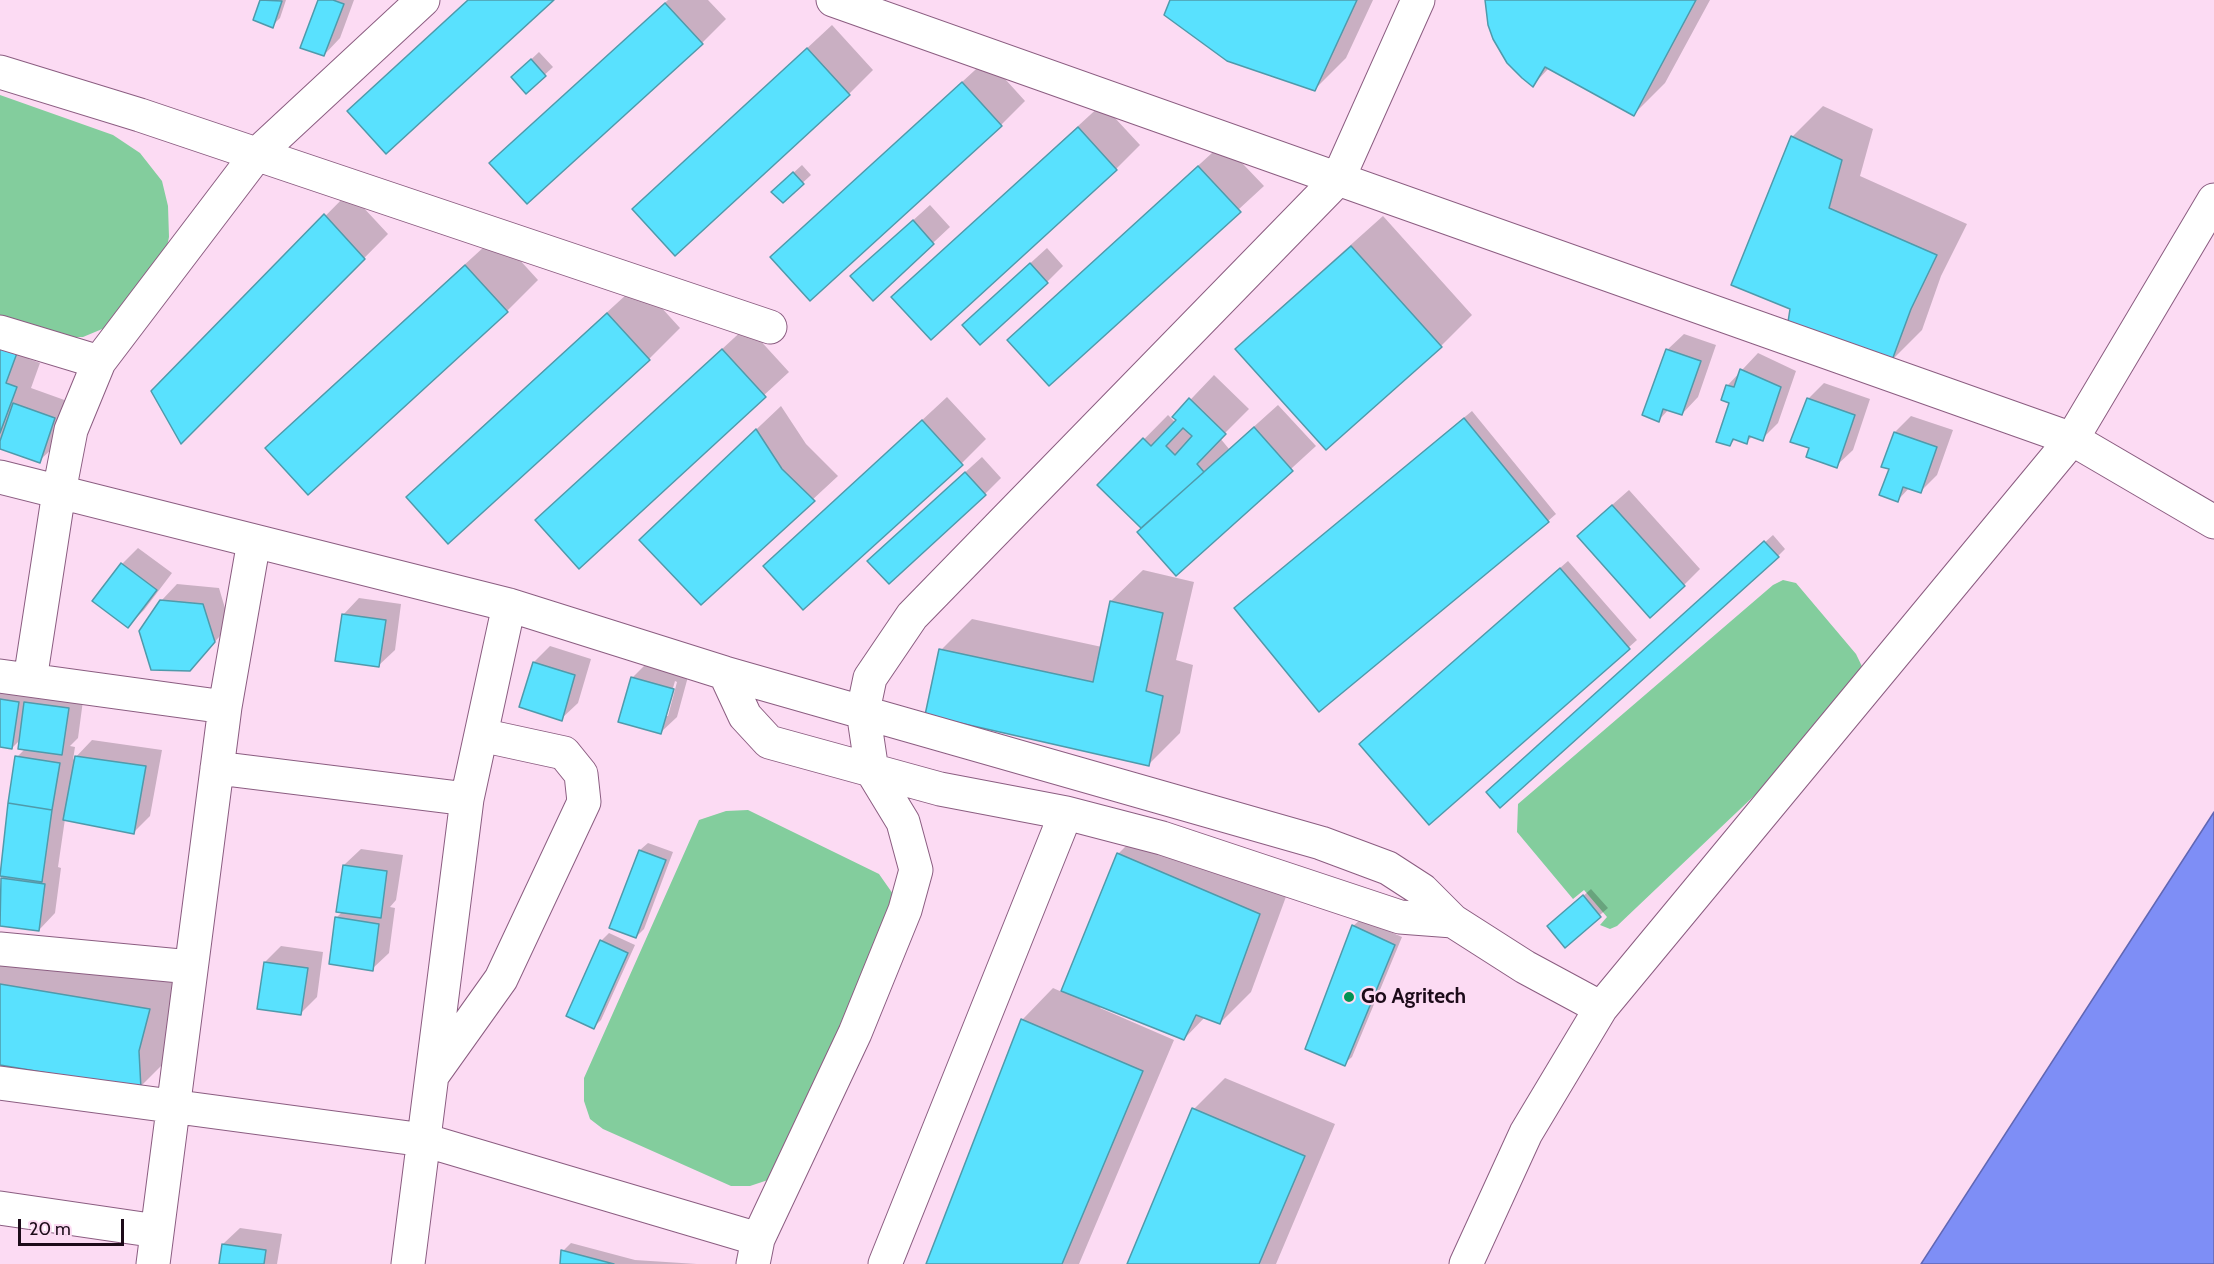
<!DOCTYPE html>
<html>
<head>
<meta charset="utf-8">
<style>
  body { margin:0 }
  #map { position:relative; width:2214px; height:1264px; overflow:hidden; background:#fcdbf3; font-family:Cabin,sans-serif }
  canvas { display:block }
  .scale { position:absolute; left:18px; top:1219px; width:106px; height:27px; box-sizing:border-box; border:3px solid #1c0b19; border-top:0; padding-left:8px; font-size:18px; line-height:21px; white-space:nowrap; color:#1c0b19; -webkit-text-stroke:4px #fcdbf3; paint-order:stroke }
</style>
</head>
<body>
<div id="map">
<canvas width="2214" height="1264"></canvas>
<div class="scale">20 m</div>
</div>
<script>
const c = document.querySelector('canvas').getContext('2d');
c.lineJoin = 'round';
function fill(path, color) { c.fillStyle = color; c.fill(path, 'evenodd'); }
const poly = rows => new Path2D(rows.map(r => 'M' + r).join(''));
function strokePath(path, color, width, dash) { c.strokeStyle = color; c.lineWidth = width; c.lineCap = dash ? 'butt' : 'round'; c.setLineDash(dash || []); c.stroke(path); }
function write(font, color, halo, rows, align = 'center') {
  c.font = font + ' Cabin,sans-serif'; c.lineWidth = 4.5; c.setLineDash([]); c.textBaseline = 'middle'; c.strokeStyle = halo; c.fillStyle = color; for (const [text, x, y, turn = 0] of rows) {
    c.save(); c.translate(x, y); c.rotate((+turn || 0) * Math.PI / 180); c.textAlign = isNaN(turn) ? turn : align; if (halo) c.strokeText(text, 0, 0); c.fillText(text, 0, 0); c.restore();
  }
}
fill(poly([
  [0,95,113,135,140,153,162,181,168,206,169,237,164,261,107,327,83,337,49,337,0,319],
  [1783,580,1796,583,1856,654,1869,681,1856,699,1617,926,1610,929,1600,925,1607,917,1584,890,1573,899,1517,832,1518,804,1773,585],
  [748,810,879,874,893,894,892,919,768,1180,750,1186,731,1186,603,1129,590,1119,584,1101,584,1078,699,820,726,811]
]), '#83cd9d');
const water = poly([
  [2214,812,2214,1264,1921,1264,2214,812]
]);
fill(water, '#7e8ef6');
strokePath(water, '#6167b4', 1.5);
fill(poly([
  [262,0,286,0,280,18,272,26,255,20],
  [320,0,354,0,340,38,324,55],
  [468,0,552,0,349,111,373,87],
  [668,0,708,0,726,19,702,43,491,163],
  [1172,0,1373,0,1346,58,1315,89],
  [1487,0,1710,0,1665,83,1634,114,1549,68,1533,85],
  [832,25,873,70,849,94,634,209],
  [539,52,553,67,526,92,521,69],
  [987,59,1025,101,1001,125,772,257],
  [1102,104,1140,145,1116,169,918,273],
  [1823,106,1873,129,1860,176,1967,224,1941,276,1922,330,1891,361,1792,309,1792,137],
  [1223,143,1264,186,1049,384,1033,316],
  [802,165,811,175,783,201,781,184],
  [349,192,388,234,182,442,153,391],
  [930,205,950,227,873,299,869,260],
  [1383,216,1472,315,1441,346,1238,349,1269,318],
  [497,235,538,280,507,311,308,492,267,448,298,417],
  [1047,248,1063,266,1047,282,980,309],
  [639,283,680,328,649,359,408,497,439,466],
  [0,322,40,329,29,359,40,363,31,388,70,402,56,445,39,461,0,448],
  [747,326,789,372,579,566,537,520],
  [1684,334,1716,345,1698,397,1682,414,1669,409,1659,420,1667,350],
  [1758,353,1796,371,1778,423,1762,439,1753,436,1746,442,1736,438,1730,445,1731,403,1727,386],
  [1214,375,1249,409,1220,438,1229,449,1278,405,1316,446,1176,574,1143,528,1099,485,1168,415,1176,423,1178,420,1174,417],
  [1824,383,1870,399,1853,450,1836,466,1810,447,1808,399],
  [947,397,986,439,962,463,765,566],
  [781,406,806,444,838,476,701,603,665,516],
  [1472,411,1556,514,1548,521,1244,600],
  [1911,416,1953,430,1937,475,1921,491,1910,487,1898,500,1891,468,1883,466,1895,432],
  [982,457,1001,478,985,494,885,545],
  [1629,490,1700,569,1684,585,1595,520],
  [1773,535,1785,549,1778,556,1496,785],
  [138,548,172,573,144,610,128,626,122,564],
  [1568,561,1637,640,1430,823,1369,736],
  [1143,570,1194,582,1176,660,1193,665,1180,733,1149,764,941,650,972,619,1102,647,1111,601],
  [177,584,219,588,230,625,189,670,161,601],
  [359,598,401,604,395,650,378,666,343,615],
  [550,646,591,659,578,703,561,719,534,662],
  [649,661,689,673,677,717,660,733,632,678],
  [675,681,677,682,668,716,665,716],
  [0,681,84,693,78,738,70,746,75,747,73,760,92,740,162,750,150,816,133,833,65,819,58,867,61,868,55,913,39,930,0,924,0,897,3,875,0,874,17,757,25,749,21,739,12,748,0,746],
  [1149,823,1291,883,1251,992,1220,1023,1205,1017,1184,1039,1101,1006,1100,1008,1174,1040,1079,1264,927,1264,1022,1020,1053,988,1062,992,1118,854],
  [648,843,673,852,644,929,636,937,611,927,640,850],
  [361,849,403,855,396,900,390,907,395,908,389,953,372,969,336,918,343,911,344,865],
  [1591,889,1608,908,1565,945,1557,919],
  [1361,919,1402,937,1352,1057,1344,1064,1353,926],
  [609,933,635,945,601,1020,593,1028,601,941],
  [281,946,323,952,317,997,301,1013,265,962],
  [0,948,180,978,171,1056,140,1087,0,1064],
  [1225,1078,1335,1124,1276,1264,1128,1264,1194,1109],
  [240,1228,282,1234,277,1264,221,1264,223,1244],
  [571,1243,635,1260,697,1264,562,1264,563,1251]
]), '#0003');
const building = poly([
  [260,0,282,1,273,28,253,20,260,0],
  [318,0,333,0,344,4,324,56,300,48,318,0],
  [468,0,554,0,386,154,347,111,468,0],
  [1170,0,1357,0,1315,91,1227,61,1164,15,1170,0],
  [1485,0,1696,0,1634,116,1545,67,1533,87,1522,78,1507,63,1493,39,1488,25,1485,0],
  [665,3,703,44,527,204,489,163,665,3],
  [807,48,850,95,675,256,632,209,807,48],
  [531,59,546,76,526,94,511,77,531,59],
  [962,82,1002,126,810,301,770,257,962,82],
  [1078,127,1117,170,931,340,891,297,1078,127],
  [1791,136,1842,160,1829,208,1937,255,1911,309,1891,363,1788,322,1790,309,1731,285,1791,136],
  [1198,166,1241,212,1049,386,1007,340,1198,166],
  [793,172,804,184,783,203,771,192,793,172],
  [324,214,365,259,181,444,151,391,324,214],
  [913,220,934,244,873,301,850,276,913,220],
  [1351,246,1442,347,1326,450,1235,349,1351,246],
  [1030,263,1048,283,980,345,962,325,1030,263],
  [465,265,508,312,308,495,265,448,465,265],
  [607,313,650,360,448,544,406,497,607,313],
  [0,347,17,353,6,383,17,387,0,433,0,347],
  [722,349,766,397,579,569,535,520,722,349],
  [1666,349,1701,361,1682,415,1663,409,1659,422,1642,415,1666,349],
  [1740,369,1781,387,1763,441,1749,436,1747,444,1733,439,1730,446,1716,442,1729,403,1721,400,1726,385,1734,387,1740,369],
  [1189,398,1226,434,1197,464,1204,472,1141,528,1097,485,1143,438,1151,446,1176,420,1172,417,1189,398],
  [1807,398,1855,415,1837,468,1806,457,1809,448,1790,442,1807,398],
  [13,403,55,418,40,463,0,449,0,441,13,403],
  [1464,418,1549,522,1319,712,1234,608,1464,418],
  [922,420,963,465,803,610,763,566,922,420],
  [1254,427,1293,471,1176,576,1137,532,1254,427],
  [1183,428,1192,436,1175,455,1166,446,1183,428],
  [756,429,782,469,815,501,701,605,639,540,756,429],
  [1894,432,1937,447,1921,493,1903,487,1898,502,1879,495,1889,469,1881,467,1894,432],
  [965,472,986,495,889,584,867,561,965,472],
  [1612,505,1685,586,1650,618,1577,536,1612,505],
  [1764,541,1779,557,1500,808,1486,792,1764,541],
  [121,563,157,590,128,628,92,601,121,563],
  [1560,568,1630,649,1429,825,1359,744,1560,568],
  [160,600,203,604,215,642,190,671,151,670,139,631,160,600],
  [1110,601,1163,613,1146,691,1163,696,1149,766,925,715,939,649,1093,682,1110,601],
  [342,614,386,620,379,667,335,661,342,614],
  [533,662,575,675,562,721,519,707,533,662],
  [631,677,674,689,661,734,618,722,631,677],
  [0,699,19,702,12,749,0,747,0,699],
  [24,702,69,708,62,755,18,749,24,702],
  [15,756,60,763,52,810,8,803,15,756],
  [75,756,146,766,134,834,63,820,75,756],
  [8,803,52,810,42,882,0,876,8,803],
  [639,850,666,860,636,938,609,928,639,850],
  [1117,853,1260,914,1220,1024,1196,1015,1184,1040,1061,991,1117,853],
  [343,865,387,871,381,918,336,912,343,865],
  [1,878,45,884,39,931,0,926,1,878],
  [1583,895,1601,917,1565,948,1547,926,1583,895],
  [335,917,379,924,373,971,329,964,335,917],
  [1352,925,1395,945,1345,1066,1305,1049,1352,925],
  [600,940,628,953,594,1029,566,1016,600,940],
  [264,962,308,968,301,1015,257,1009,264,962],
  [0,984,150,1009,139,1051,141,1089,0,1065,0,984],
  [1021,1019,1143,1071,1062,1264,926,1264,1021,1019],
  [1192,1108,1305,1156,1259,1264,1127,1264,1192,1108],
  [222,1244,266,1250,264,1264,219,1264,222,1244],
  [561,1250,614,1264,560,1264,561,1250]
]);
fill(building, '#59e1fe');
strokePath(building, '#4f9aab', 1.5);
const minor = poly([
  [833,0,2072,439,2214,522],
  [0,72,140,115,770,327],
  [0,332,99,362],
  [0,477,509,605,725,673,1321,843,1388,868,1422,890,1453,921,1525,967,1601,1008,1526,1133,1466,1264],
  [725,673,745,716,769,742,940,789,1066,813,1162,838,1400,917,1453,921],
  [0,676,225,707,153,1264],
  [30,680,59,492,71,430,99,362,257,154,423,0],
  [225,707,254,541],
  [217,768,467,799],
  [0,949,191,967],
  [1601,1008,2072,439,2214,200],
  [434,1073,501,979,584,802,581,774,564,753,481,735],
  [0,1083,424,1140,758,1239],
  [0,1208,157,1231],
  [408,1264,467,799,509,605],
  [753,1264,758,1239,855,1033,905,910,916,870,903,822,872,771,863,711,870,678,912,616,1338,179,1418,0],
  [885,1264,1066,813]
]);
strokePath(minor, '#8b5d81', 35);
strokePath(minor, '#fff', 33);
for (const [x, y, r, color] of [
  [1349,997,6,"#009353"]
]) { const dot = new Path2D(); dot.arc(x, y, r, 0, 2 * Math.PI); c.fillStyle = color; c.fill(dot); strokePath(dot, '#fcdbf3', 2); }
write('bold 21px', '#1c0b19', '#fcdbf3', [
  ["Go Agritech",1361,997]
], 'left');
</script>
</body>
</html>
